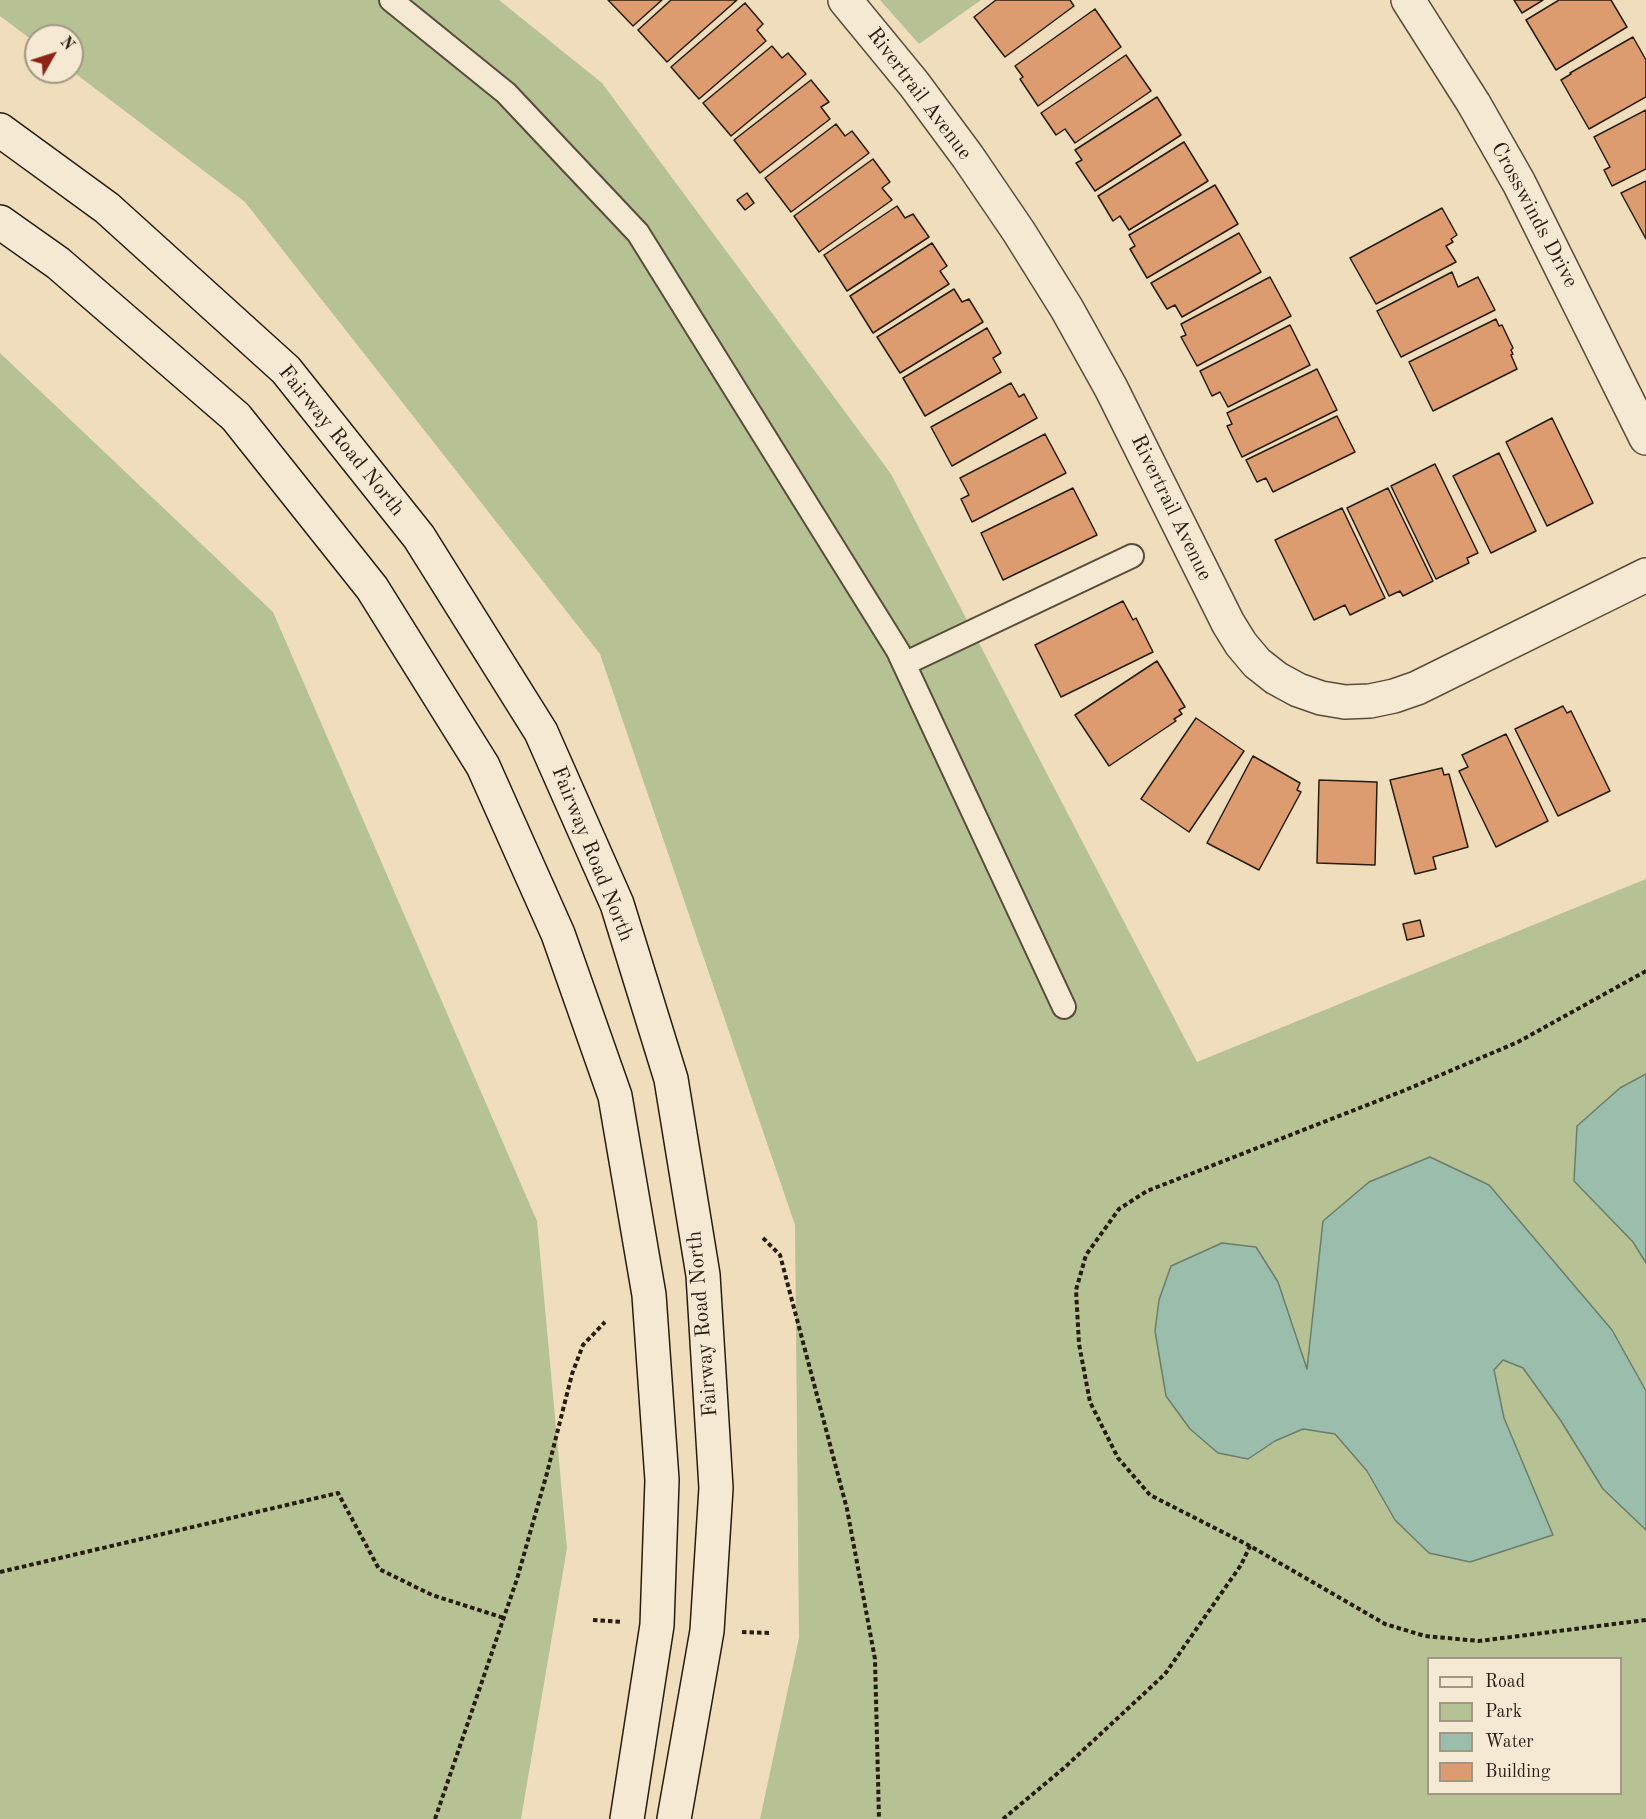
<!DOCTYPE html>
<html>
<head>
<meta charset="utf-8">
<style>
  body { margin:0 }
  #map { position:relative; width:1646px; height:1819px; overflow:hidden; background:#f0ddbc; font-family:"Old Standard TT",serif }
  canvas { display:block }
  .legend { position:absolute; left:1427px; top:1657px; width:195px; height:138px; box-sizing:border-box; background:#f5e9d3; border:2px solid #a29785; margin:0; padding:8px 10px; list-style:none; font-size:18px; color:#261d10 }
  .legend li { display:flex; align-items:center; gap:12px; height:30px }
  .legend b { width:30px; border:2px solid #a29785 }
  .north { position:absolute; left:24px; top:24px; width:60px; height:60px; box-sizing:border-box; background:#f5e9d3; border:2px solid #a29785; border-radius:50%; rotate:51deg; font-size:16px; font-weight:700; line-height:24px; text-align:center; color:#261d10 }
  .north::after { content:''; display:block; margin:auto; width:21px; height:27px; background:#8f2418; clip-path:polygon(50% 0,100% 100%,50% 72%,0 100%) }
</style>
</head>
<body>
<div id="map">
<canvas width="1646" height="1819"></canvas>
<ul class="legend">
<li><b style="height:8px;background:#f5e9d3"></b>Road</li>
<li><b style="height:16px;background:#b6c293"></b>Park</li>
<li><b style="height:16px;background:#9bbdab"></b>Water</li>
<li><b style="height:16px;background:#dd9b70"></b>Building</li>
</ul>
<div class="north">N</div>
</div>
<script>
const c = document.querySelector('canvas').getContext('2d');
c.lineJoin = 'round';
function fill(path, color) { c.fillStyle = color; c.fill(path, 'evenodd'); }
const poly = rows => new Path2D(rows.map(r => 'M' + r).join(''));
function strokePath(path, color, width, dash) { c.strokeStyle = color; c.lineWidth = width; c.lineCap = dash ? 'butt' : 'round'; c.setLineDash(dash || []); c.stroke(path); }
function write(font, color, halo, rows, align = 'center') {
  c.font = font + ' "Old Standard TT",serif'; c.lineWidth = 4.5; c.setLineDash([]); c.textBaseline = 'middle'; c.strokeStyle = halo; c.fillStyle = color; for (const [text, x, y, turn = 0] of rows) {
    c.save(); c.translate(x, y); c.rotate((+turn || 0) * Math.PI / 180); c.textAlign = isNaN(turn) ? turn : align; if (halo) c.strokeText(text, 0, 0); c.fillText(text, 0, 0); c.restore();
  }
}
fill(poly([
  [0,0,499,0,602,83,891,474,1197,1062,1646,879,1646,1074,1620,1088,1633,1242,1646,1263,1646,1391,1612,1330,1489,1186,1430,1157,1323,1221,1307,1370,1278,1282,1248,1459,1275,1441,1303,1429,1335,1434,1367,1471,1395,1520,1428,1553,1470,1562,1553,1535,1504,1418,1494,1370,1503,1360,1523,1367,1561,1421,1603,1489,1646,1530,1646,1819,760,1819,799,1638,795,1225,600,654,245,202,72,71,72,36,36,36,36,43,0,16],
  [1428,1658,1620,1658,1620,1794,1428,1794],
  [880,0,981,0,919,44],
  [0,353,273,612,537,1221,567,1548,521,1819,0,1819]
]), '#b6c293');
const water = poly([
  [1646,1074,1646,1263,1633,1242,1574,1181,1577,1126,1620,1088,1646,1074],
  [1430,1157,1489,1185,1612,1330,1646,1391,1646,1530,1603,1489,1561,1421,1523,1368,1503,1360,1494,1370,1504,1418,1553,1535,1470,1562,1429,1553,1395,1520,1367,1471,1335,1434,1303,1429,1275,1441,1248,1459,1218,1453,1190,1429,1166,1396,1155,1331,1159,1300,1171,1266,1222,1243,1256,1247,1278,1282,1307,1369,1323,1221,1369,1182,1430,1157]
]);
fill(water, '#9bbdab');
strokePath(water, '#6c7d6d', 1.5);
const building = poly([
  [608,0,662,0,633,26,608,0],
  [671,0,737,0,667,62,638,30,671,0],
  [996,0,1070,0,1074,6,1005,57,974,17,996,0],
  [1514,0,1543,0,1522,13,1514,0],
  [1559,0,1611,0,1627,27,1556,70,1526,20,1559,0],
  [745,3,763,24,757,30,766,41,699,99,671,67,745,3],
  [1095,9,1121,47,1038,106,1020,79,1023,77,1015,66,1095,9],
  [1633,37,1646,60,1646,97,1589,129,1561,80,1571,74,1570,73,1633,37],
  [772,46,782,58,788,53,806,74,731,136,703,103,772,46],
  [1126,55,1151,91,1075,143,1065,129,1056,135,1041,113,1126,55],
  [811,80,829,102,821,107,830,119,760,173,734,140,811,80],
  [1157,97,1181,135,1095,191,1076,163,1082,160,1075,150,1157,97],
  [1646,110,1646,169,1612,186,1604,170,1610,167,1594,137,1646,110],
  [836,124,845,136,852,131,869,153,791,212,765,178,836,124],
  [1184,142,1208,181,1129,230,1120,216,1113,221,1098,196,1184,142],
  [873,159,890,182,882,188,892,200,819,252,794,216,873,159],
  [1646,181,1646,239,1621,193,1646,181],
  [1215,185,1238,224,1147,278,1130,249,1135,246,1129,235,1215,185],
  [747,193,754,203,745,210,737,200,747,193],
  [897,206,905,218,913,214,929,237,847,291,824,255,897,206],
  [1442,208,1457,235,1451,239,1453,242,1446,246,1456,262,1376,304,1350,258,1442,208],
  [1239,233,1261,272,1182,317,1175,305,1167,309,1151,283,1239,233],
  [932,243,947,266,940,271,949,284,873,333,850,296,932,243],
  [1452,272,1458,287,1478,277,1495,310,1401,357,1377,311,1452,272],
  [1270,277,1291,316,1197,366,1181,337,1186,335,1181,324,1270,277],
  [954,289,962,302,969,299,983,322,900,373,877,337,954,289],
  [1496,319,1499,326,1502,325,1513,348,1511,350,1513,354,1511,355,1517,369,1433,411,1409,362,1496,319],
  [1290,325,1310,365,1228,407,1220,392,1212,396,1200,371,1290,325],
  [987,328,1001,353,993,358,1001,372,925,416,903,378,987,328],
  [1317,369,1337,410,1242,457,1227,426,1232,424,1227,413,1317,369],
  [1011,383,1019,397,1024,394,1037,418,952,466,931,427,1011,383],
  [1337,416,1355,452,1273,492,1266,478,1257,482,1246,460,1337,416],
  [1552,418,1593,503,1547,526,1506,442,1552,418],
  [1045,434,1066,473,972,522,961,499,969,495,960,478,1045,434],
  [1499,453,1536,531,1491,553,1453,476,1499,453],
  [1435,464,1478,553,1467,558,1469,563,1436,579,1391,486,1435,464],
  [1073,488,1097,535,1003,580,981,533,1073,488],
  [1388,488,1433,581,1403,596,1400,591,1389,596,1347,508,1388,488],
  [1342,508,1385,598,1350,615,1345,605,1314,620,1275,540,1342,508],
  [1123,601,1133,620,1136,618,1153,652,1061,697,1035,645,1123,601],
  [1157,661,1185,707,1179,710,1182,714,1174,719,1176,721,1109,766,1075,715,1157,661],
  [1563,706,1567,713,1571,711,1610,791,1558,816,1515,729,1563,706],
  [1196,718,1244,751,1189,832,1141,799,1196,718],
  [1506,734,1548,821,1496,847,1459,771,1468,767,1462,755,1506,734],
  [1253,756,1300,783,1297,790,1301,792,1259,870,1207,843,1253,756],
  [1442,768,1444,775,1449,774,1468,847,1433,857,1436,869,1415,874,1390,780,1442,768],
  [1319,780,1377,782,1375,865,1317,863,1319,780],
  [1420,920,1424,936,1407,940,1403,924,1420,920]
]);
fill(building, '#dd9b70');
strokePath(building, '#261d10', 1.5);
const service = poly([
  [391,0,506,93,638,233,898,651,1064,1007],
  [904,664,1132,556]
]);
const minor = poly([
  [845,0,914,84,968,157,1019,232,1067,309,1111,388,1228,623,1241,644,1257,663,1276,678,1298,690,1321,698,1345,702,1370,701,1394,696,1417,688,1646,575],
  [1408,0,1474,104,1519,183,1646,438]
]);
const secondary = poly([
  [0,130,107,208,286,370,419,537,541,732,617,904,671,1079,703,1275,716,1488,707,1631,674,1819],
  [0,222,58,263,236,417,372,588,483,766,558,934,615,1096,649,1295,662,1480,657,1625,627,1819]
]);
strokePath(service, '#584d3b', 26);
strokePath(minor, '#584d3b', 36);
strokePath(secondary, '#261d10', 36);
strokePath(poly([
  [1646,971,1518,1042,1403,1091,1147,1191,1119,1209,1086,1255,1076,1290,1079,1344,1090,1402,1118,1458,1150,1495,1250,1546,1385,1624,1425,1636,1479,1641,1646,1620],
  [763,1238,780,1255,847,1509,875,1659,879,1819],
  [0,1572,338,1493,379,1569,432,1595,504,1618],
  [593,1620,622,1622],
  [742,1632,771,1633],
  [435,1819,517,1579,547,1473,572,1374,583,1345,605,1322],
  [1003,1819,1064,1768,1165,1674,1241,1565,1250,1546]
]), '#261d10', 4, [4.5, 3]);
strokePath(service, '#f5e9d3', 22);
strokePath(minor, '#f5e9d3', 33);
strokePath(secondary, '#f5e9d3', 33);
write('21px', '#261d10', '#f5e9d3', [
  ["Rivertrail Avenue",919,94,53],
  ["Crosswinds Drive",1534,215,62],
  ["Fairway Road North",341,441,51],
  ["Rivertrail Avenue",1171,508,64],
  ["Fairway Road North",592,854,68],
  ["Fairway Road North",703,1324,-95]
]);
</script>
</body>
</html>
